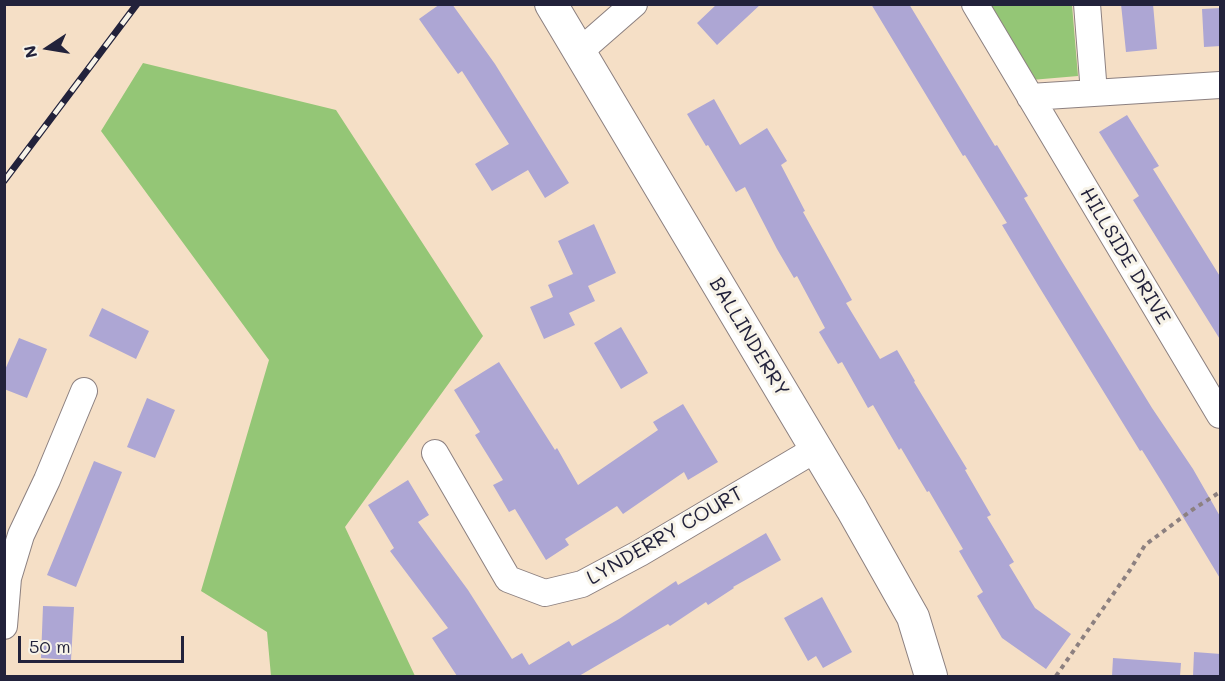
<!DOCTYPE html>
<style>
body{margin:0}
#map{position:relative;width:1225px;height:681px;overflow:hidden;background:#f5dfc6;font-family:Mali,sans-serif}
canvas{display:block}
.frame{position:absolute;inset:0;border:6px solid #22223b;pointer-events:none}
.north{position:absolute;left:18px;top:18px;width:60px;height:60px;-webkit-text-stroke:4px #f7f3e8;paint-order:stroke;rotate:258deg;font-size:16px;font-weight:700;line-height:24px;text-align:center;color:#22223b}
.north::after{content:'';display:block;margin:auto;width:21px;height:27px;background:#22223b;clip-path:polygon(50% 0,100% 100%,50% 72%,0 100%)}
.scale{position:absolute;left:18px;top:636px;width:166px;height:27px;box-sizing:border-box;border:3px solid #22223b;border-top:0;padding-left:8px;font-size:18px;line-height:21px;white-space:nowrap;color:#22223b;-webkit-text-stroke:4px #f7f3e8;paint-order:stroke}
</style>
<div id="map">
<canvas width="1225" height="681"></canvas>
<div class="frame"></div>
<div class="north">N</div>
<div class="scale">50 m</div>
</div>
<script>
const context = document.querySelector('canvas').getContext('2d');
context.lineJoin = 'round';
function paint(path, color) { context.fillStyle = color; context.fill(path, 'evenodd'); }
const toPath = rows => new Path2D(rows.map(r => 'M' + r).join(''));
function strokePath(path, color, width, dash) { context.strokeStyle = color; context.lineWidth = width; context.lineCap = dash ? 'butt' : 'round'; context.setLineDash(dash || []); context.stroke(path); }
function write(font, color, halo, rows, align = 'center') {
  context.font = font + ' Mali,sans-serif'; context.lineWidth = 6; context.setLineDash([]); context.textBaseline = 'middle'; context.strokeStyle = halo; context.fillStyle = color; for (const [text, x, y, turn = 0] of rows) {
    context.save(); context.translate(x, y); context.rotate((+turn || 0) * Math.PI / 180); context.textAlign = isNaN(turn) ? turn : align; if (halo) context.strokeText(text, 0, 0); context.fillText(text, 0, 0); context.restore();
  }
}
const green = toPath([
 [989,5,1072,5,1078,76,1031,80],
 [143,63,336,110,483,336,345,527,415,676,271,676,267,632,201,591,269,360,101,131]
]);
const building = toPath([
 [440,4,452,4,495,64,569,183,545,198,528,170,492,191,475,164,509,144,462,71,458,74,419,19],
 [717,4,761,4,717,45,697,23],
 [871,4,909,4,995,146,997,145,1028,196,1024,198,1061,260,1152,408,1193,469,1221,518,1221,580,1165,487,1142,450,1140,451,1038,285,1002,225,1007,223,965,155,963,156],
 [1121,4,1153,4,1157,49,1126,52],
 [1221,8,1221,46,1204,47,1202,9],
 [714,99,740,145,767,128,787,161,781,165,805,211,803,212,852,300,846,303,880,359,897,350,915,381,914,382,967,469,965,470,991,515,987,517,1014,562,1009,565,1035,608,1071,634,1046,669,1002,638,977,596,983,592,959,551,963,549,929,491,927,492,901,448,899,450,873,405,868,408,842,362,838,364,819,332,825,328,797,276,794,278,777,249,745,187,736,192,708,145,706,146,687,114],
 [1127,115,1159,166,1153,169,1221,278,1221,341,1133,200,1139,196,1099,132],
 [594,224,616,273,588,286,595,301,569,313,575,325,544,339,530,307,553,297,548,285,573,274,558,241],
 [102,308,149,331,136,359,89,336],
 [621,327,648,373,621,389,594,343],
 [19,338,47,349,27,398,4,389,4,372],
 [499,362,555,450,557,448,578,485,658,430,653,422,683,404,718,462,688,480,684,472,623,514,617,506,565,539,569,545,546,560,515,509,509,512,493,485,503,480,475,435,480,432,454,390],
 [147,398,175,410,155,458,127,447],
 [94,461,122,472,76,587,47,575],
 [408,480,429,515,418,522,468,590,512,659,522,653,529,665,569,641,572,646,619,619,676,581,678,585,766,533,781,560,733,587,734,588,708,605,706,602,670,626,668,624,579,676,457,676,432,638,448,628,390,551,394,548,368,505],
 [822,597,852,652,823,668,816,656,808,661,784,618],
 [43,606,74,607,71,660,41,658],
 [1194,652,1221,654,1221,676,1193,676],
 [1113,658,1181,663,1180,676,1112,676]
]);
const path = toPath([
 [1056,676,1130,570,1145,545,1192,510,1220,492]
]);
const minor = toPath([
 [975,4,1220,415],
 [1087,4,1094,93],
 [579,52,634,4],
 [1030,97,1220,85],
 [435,453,508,579,545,593,582,584,640,553,816,449],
 [4,626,8,578,21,535,47,480,84,391]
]);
const tertiary = toPath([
 [551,4,852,509,913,617,931,676]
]);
const rail = toPath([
 [4,181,137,4]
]);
const streetNames = [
 ["HILLSIDE DRIVE",1125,256,59],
 ["BALLINDERRY",749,337,59],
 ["LYNDERRY COURT",665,536,-30]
];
paint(green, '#94c676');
paint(building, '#ada6d4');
strokePath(minor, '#8c8080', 28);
strokePath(tertiary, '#8c8080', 34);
strokePath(path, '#8c8080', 4, [4.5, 4.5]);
strokePath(minor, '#fff', 26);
strokePath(tertiary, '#fff', 32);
strokePath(rail, '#22223b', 7);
strokePath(rail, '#f7f3e8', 4.5, [14]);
write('20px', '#22223b', '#f7f3e8', streetNames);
</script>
